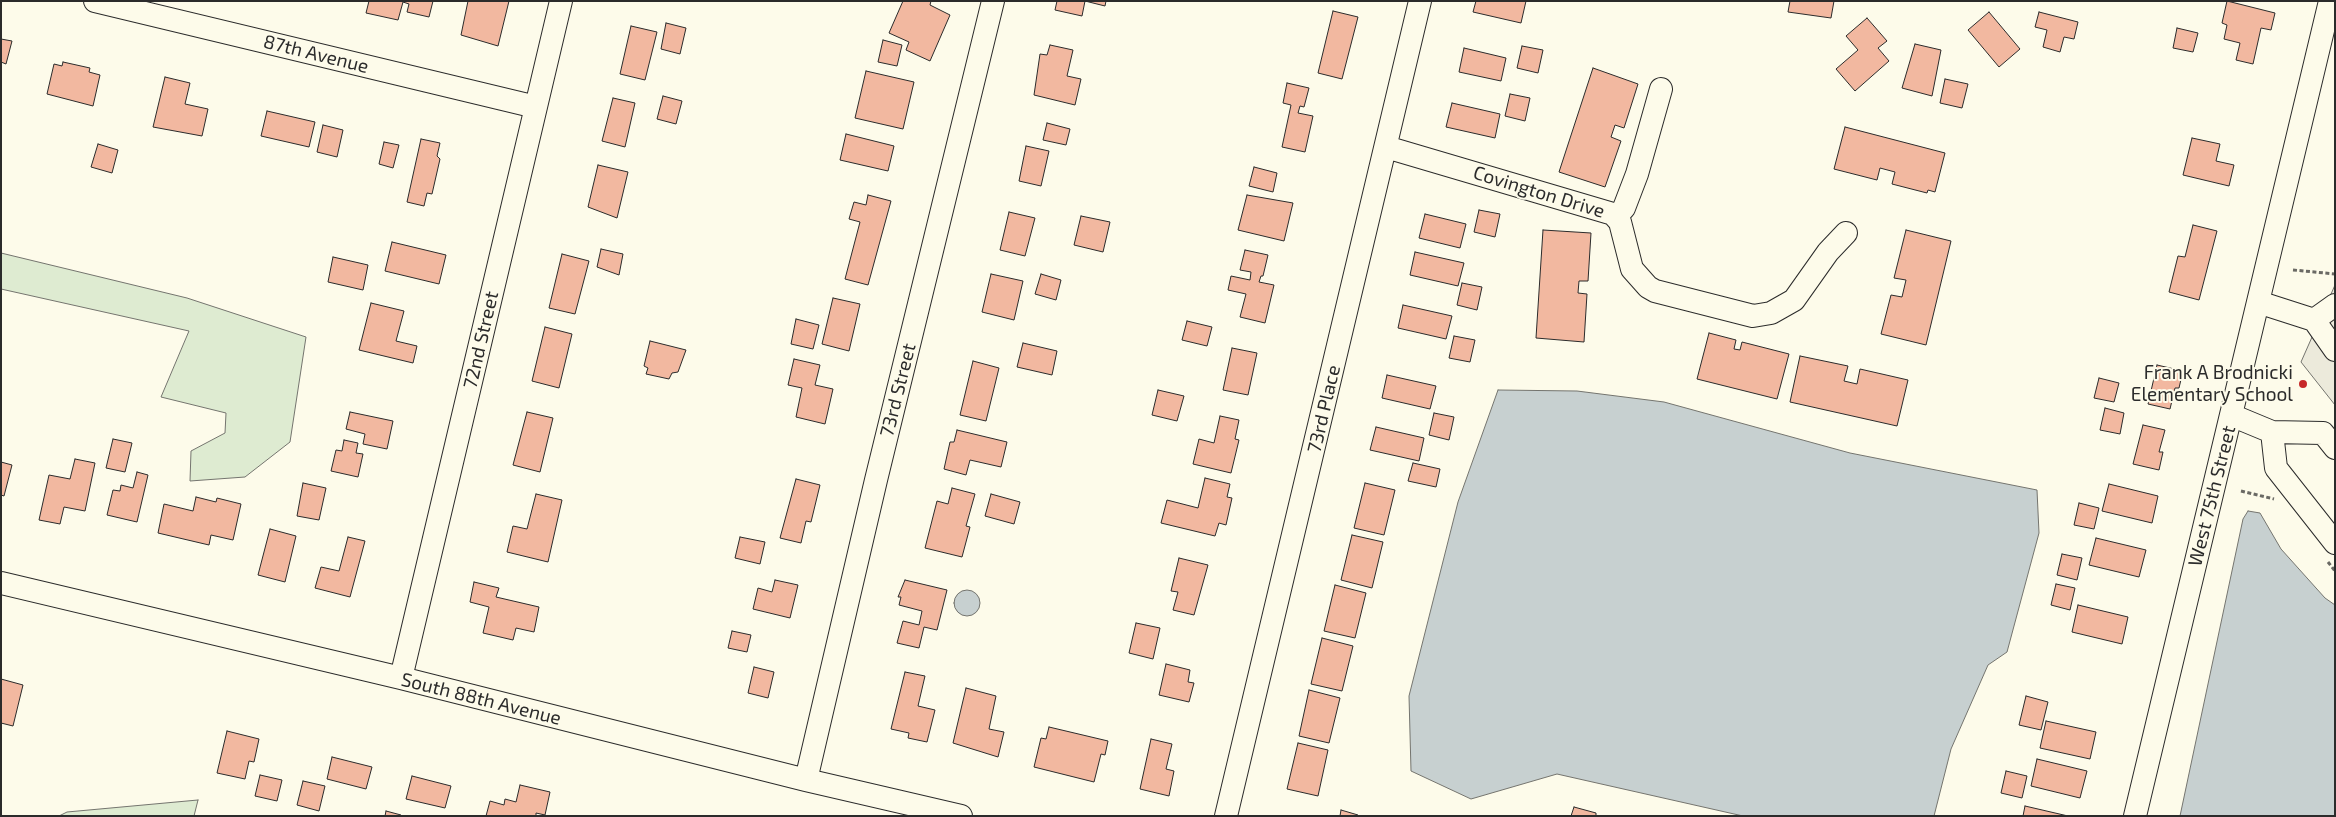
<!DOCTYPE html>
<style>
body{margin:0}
#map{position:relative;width:2336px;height:817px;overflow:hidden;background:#fdfbea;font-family:"Exo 2",sans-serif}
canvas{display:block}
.frame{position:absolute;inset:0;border:2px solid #2b2b2b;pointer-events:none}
</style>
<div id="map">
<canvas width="2336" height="817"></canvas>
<div class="frame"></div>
</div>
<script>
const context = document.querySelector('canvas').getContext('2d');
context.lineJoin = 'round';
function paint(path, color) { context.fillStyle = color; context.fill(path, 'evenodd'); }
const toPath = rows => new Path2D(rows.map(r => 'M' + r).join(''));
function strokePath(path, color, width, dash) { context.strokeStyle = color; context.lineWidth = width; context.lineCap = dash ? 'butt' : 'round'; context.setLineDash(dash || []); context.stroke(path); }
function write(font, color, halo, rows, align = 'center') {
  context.font = font + ' "Exo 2",sans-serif'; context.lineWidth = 4; context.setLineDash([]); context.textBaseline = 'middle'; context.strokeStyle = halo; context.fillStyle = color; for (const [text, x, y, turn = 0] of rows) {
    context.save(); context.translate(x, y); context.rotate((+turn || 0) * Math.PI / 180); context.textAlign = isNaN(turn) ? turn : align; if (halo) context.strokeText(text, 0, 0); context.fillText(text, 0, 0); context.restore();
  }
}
const green = toPath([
 [1,253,187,298,306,337,290,442,245,477,190,481,191,451,225,433,226,413,161,397,189,331,1,289,1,253],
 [198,800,194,816,59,816,67,812,198,800]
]);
const parking = toPath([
 [2335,285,2335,405,2301,362,2335,285]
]);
const water = toPath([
 [1498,390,1577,391,1664,402,1850,453,2037,490,2039,533,2007,652,1988,665,1951,749,1934,816,1743,816,1557,774,1471,799,1411,771,1409,696,1458,502,1498,390],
 [2248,511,2260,513,2281,549,2325,598,2335,605,2335,816,2180,816,2243,519,2248,511],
 '954 603a13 13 0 1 1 26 0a13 13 0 1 1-26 0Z'
]);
const building = toPath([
 [369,1,433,1,429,17,407,12,409,4,403,2,398,20,366,13,369,1],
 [468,1,509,1,498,46,461,35,468,1],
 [903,1,931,1,930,5,950,15,930,61,906,50,909,42,889,33,903,1],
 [1057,1,1106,1,1105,6,1085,1,1082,16,1055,10,1057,1],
 [1476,1,1526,1,1521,23,1473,12,1476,1],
 [1790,1,1834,1,1831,18,1788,12,1790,1],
 [2227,1,2275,13,2271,30,2261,28,2253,64,2236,60,2240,43,2224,39,2227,25,2222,23,2227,1],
 [1333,11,1358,17,1342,79,1318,73,1333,11],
 [1989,12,2020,49,1999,67,1968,30,1989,12],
 [2039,12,2078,22,2074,39,2064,37,2060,52,2043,47,2047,30,2035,27,2039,12],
 [1867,18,1887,41,1878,48,1889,61,1855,91,1836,69,1858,50,1846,36,1867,18],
 [666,23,686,28,680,54,661,49,666,23],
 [631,26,657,32,645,80,620,74,631,26],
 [2177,28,2198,33,2193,52,2173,48,2177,28],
 [1,39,12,41,6,64,1,62,1,39],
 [883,40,902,45,897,66,878,62,883,40],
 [1915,44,1941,50,1932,96,1902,88,1915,44],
 [1050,45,1073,50,1067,76,1081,79,1075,105,1034,95,1040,54,1047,55,1050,45],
 [1522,46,1543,50,1538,73,1517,68,1522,46],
 [1464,48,1506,58,1501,81,1459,72,1464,48],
 [63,62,90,68,89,72,100,75,93,106,47,94,54,64,62,66,63,62],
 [1593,68,1638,84,1624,128,1615,125,1611,137,1621,141,1605,187,1559,172,1593,68],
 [866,71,914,82,903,129,855,118,866,71],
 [165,77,190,83,185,104,208,109,202,136,153,127,165,77],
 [1945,79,1968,84,1962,108,1940,103,1945,79],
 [1287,83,1309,88,1304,107,1300,106,1298,113,1313,116,1305,152,1282,147,1291,105,1283,103,1287,83],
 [1510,94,1530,98,1525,121,1505,116,1510,94],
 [663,96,682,101,676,124,657,119,663,96],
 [613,98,635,103,625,147,602,141,613,98],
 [1452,103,1500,114,1495,138,1446,127,1452,103],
 [267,111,315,122,309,147,261,136,267,111],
 [1047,123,1070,129,1066,145,1043,140,1047,123],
 [323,125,343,130,337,157,317,152,323,125],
 [1845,127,1945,153,1935,192,1928,190,1927,193,1892,184,1895,172,1880,168,1877,180,1834,169,1845,127],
 [846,134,894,146,888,171,840,160,846,134],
 [2192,138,2220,144,2216,161,2234,165,2229,186,2183,175,2192,138],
 [421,139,440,143,437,156,440,159,432,194,427,193,424,206,407,202,421,139],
 [384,142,399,145,393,168,379,164,384,142],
 [98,144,118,150,112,173,91,167,98,144],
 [1026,146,1049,151,1041,186,1019,181,1026,146],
 [598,165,628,172,617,218,588,207,598,165],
 [1254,167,1277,173,1273,192,1249,186,1254,167],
 [868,195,891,201,868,285,845,279,860,222,849,219,854,202,866,205,868,195],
 [1247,195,1293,203,1284,241,1238,230,1247,195],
 [1479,210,1500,214,1495,237,1474,232,1479,210],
 [1009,212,1035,218,1025,256,1000,250,1009,212],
 [1425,214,1466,224,1460,248,1419,238,1425,214],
 [1081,216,1110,222,1103,252,1074,245,1081,216],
 [2193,225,2217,231,2199,300,2169,292,2178,256,2185,257,2193,225],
 [1543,230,1591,233,1588,281,1579,281,1578,293,1587,294,1584,342,1536,338,1543,230],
 [1906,230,1951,241,1926,345,1881,334,1891,295,1902,297,1906,280,1894,278,1906,230],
 [392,242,446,255,439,284,385,271,392,242],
 [601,249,623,254,619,275,597,267,601,249],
 [1245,250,1268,255,1263,276,1261,276,1259,282,1274,285,1265,323,1240,317,1246,294,1228,290,1231,276,1250,280,1251,272,1240,270,1245,250],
 [1415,252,1464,263,1458,286,1410,275,1415,252],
 [562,254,589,261,575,314,549,308,562,254],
 [333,257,368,265,363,290,328,282,333,257],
 [991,274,1023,281,1014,320,982,312,991,274],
 [1041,274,1061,280,1056,300,1035,294,1041,274],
 [1462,283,1482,287,1477,310,1457,305,1462,283],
 [833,298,860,304,849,351,822,344,833,298],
 [371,303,404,311,396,341,417,346,413,363,359,350,371,303],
 [1403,305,1452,316,1446,339,1398,328,1403,305],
 [796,319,819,325,813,349,791,344,796,319],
 [1187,321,1212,327,1207,346,1182,340,1187,321],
 [545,327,572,334,559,388,532,381,545,327],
 [1709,333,1736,340,1734,349,1740,350,1742,342,1789,354,1777,399,1697,379,1709,333],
 [1454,336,1475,340,1470,362,1449,358,1454,336],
 [650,341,686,350,678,372,672,373,669,379,646,374,648,368,644,366,650,341],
 [1023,343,1057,351,1052,375,1017,367,1023,343],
 [1232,348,1257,353,1248,395,1223,390,1232,348],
 [1800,356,1848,366,1844,381,1857,384,1860,369,1908,380,1897,426,1790,402,1800,356],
 [794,359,820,365,815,385,833,389,825,424,796,417,802,388,788,385,794,359],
 [973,361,999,368,986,421,960,415,973,361],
 [2157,365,2183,371,2179,388,2175,388,2170,409,2148,404,2157,365],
 [1387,375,1436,386,1430,409,1382,398,1387,375],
 [2099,378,2119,383,2114,402,2094,398,2099,378],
 [1158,390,1184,396,1177,421,1152,415,1158,390],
 [2105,408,2124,413,2120,434,2100,430,2105,408],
 [350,412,393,421,387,449,363,444,365,434,346,429,350,412],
 [527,412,553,418,540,472,513,465,527,412],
 [1434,413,1454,417,1449,440,1429,435,1434,413],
 [1220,416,1239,420,1235,439,1239,440,1231,473,1193,464,1199,439,1214,443,1220,416],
 [2143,425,2165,430,2159,452,2163,452,2159,470,2133,464,2143,425],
 [1376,427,1424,438,1419,461,1370,450,1376,427],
 [957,430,1007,442,1001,467,970,460,966,475,944,469,950,442,954,442,957,430],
 [113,439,132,443,125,472,106,468,113,439],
 [344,440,358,443,356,453,363,454,358,477,331,471,336,450,342,451,344,440],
 [75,459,95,463,85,511,64,507,60,524,39,520,49,475,70,479,75,459],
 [1,462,12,465,4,496,1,495,1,462],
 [1413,463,1440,469,1436,487,1408,481,1413,463],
 [137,472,148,475,137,522,107,515,113,490,120,491,121,485,133,488,137,472],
 [1205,478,1230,484,1227,497,1232,498,1226,525,1219,523,1215,536,1161,523,1167,500,1198,508,1205,478],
 [796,479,820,485,811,522,806,521,801,543,780,538,796,479],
 [303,483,326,488,319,520,297,516,303,483],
 [1365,483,1395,490,1384,535,1354,528,1365,483],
 [2109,484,2158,496,2152,523,2102,511,2109,484],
 [952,488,975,494,966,526,970,527,962,557,925,548,937,501,948,504,952,488],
 [536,494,562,500,548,562,507,552,513,526,527,529,536,494],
 [991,494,1020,502,1014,524,985,516,991,494],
 [196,497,216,502,217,498,241,504,233,540,211,535,209,545,158,533,164,504,193,511,196,497],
 [2079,503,2099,508,2094,529,2074,525,2079,503],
 [270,529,296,536,285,582,258,575,270,529],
 [1352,535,1383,542,1372,588,1341,580,1352,535],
 [348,537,365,541,350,597,315,588,321,567,339,571,348,537],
 [740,537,765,542,760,564,735,558,740,537],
 [2096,538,2146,550,2139,577,2089,565,2096,538],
 [2062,554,2082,558,2077,580,2057,575,2062,554],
 [1179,558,1208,565,1194,615,1173,610,1178,592,1171,591,1179,558],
 [775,580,798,585,790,618,753,609,758,588,772,592,775,580],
 [905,580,947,590,937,630,924,627,919,648,897,643,903,621,919,625,922,611,899,605,901,597,898,597,905,580],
 [474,582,499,588,496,597,539,607,534,632,516,628,513,640,483,633,489,607,470,602,474,582],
 [2056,584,2075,588,2070,610,2051,605,2056,584],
 [1335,585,1366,593,1355,638,1324,631,1335,585],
 [2078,605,2128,617,2122,644,2072,632,2078,605],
 [1136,623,1160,628,1153,659,1129,653,1136,623],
 [732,631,751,635,747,652,728,648,732,631],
 [1322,638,1353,646,1342,691,1311,684,1322,638],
 [1166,664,1190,670,1188,682,1194,683,1189,702,1159,695,1166,664],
 [754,667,774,672,768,698,748,693,754,667],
 [905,672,925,676,918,706,935,710,927,742,908,738,909,733,891,729,905,672],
 [1,679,23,685,13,726,1,723,1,679],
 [966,688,996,696,989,729,1004,732,998,757,953,743,966,688],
 [1309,690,1340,698,1329,743,1299,736,1309,690],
 [2026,696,2048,702,2041,730,2019,725,2026,696],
 [2046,721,2096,732,2090,759,2040,748,2046,721],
 [1049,727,1108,741,1105,755,1101,754,1094,782,1034,767,1041,738,1046,739,1049,727],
 [227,731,259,739,254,762,249,761,245,779,217,773,227,731],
 [1151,739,1172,744,1166,769,1174,771,1169,796,1140,789,1151,739],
 [1298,743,1328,750,1318,796,1287,789,1298,743],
 [332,757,372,767,366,789,327,779,332,757],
 [2037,759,2087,771,2080,798,2031,786,2037,759],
 [2006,771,2027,776,2022,798,2001,793,2006,771],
 [260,775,282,780,277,801,255,796,260,775],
 [412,776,451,786,445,808,406,799,412,776],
 [303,781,325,786,319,811,297,805,303,781],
 [520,785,550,792,545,815,536,813,536,816,486,816,490,801,504,805,505,799,516,802,520,785],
 [2025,806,2068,816,2023,816,2025,806],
 [1574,807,1596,813,1596,816,1571,816,1574,807],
 [1341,810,1358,815,1358,816,1340,816,1341,810],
 [386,811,401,815,401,816,385,816,386,811]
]);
const path = toPath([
 [2293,270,2335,274],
 [2241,491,2274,499],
 [2328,562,2335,571]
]);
const minor = toPath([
 [95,1,536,107],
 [1386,147,1613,214,1620,222,1632,269,1648,287,1655,291,1753,316,1771,313,1794,300,1828,252,1846,233],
 [1616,217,1624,208,1637,174,1661,89],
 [2258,302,2314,320,2335,350],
 [2314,320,2335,305],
 [2231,415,2272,432,2323,433,2335,448],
 [2272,432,2276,468,2335,543],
 [1,583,401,678,806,780,961,816],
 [401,678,561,1],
 [806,780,876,480,993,1],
 [1226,816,1420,1],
 [2135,816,2330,1]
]);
const markers = [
 [2303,384,5,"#c62828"]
];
const streetNames = [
 ["87th Avenue",316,54,14],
 ["Covington Drive",1539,192,17],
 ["72nd Street",481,340,-77],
 ["73rd Street",898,390,-76],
 ["73rd Place",1324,409,-77],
 ["West 75th Street",2212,496,-76],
 ["South 88th Avenue",481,699,14]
];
const poiNames = [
 ["Frank A Brodnicki",2293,373],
 ["Elementary School",2293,395]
];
paint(green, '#deebd1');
strokePath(green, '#74746e', 1);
paint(parking, '#eceadb');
strokePath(parking, '#74746e', 1);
paint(water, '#c7d0d0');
strokePath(water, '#74746e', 1);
paint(building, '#f2b8a0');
strokePath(building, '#2b2b2b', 1);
strokePath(minor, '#2b2b2b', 24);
strokePath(path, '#6a6964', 3, [4, 2.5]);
strokePath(minor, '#fdfbea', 22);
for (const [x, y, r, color] of markers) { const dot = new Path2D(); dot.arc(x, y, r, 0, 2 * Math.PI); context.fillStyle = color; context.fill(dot); strokePath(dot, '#fdfbea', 2); }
write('19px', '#2b2b2b', '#fdfbea', streetNames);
write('19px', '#2b2b2b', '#fdfbea', poiNames, 'right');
</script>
